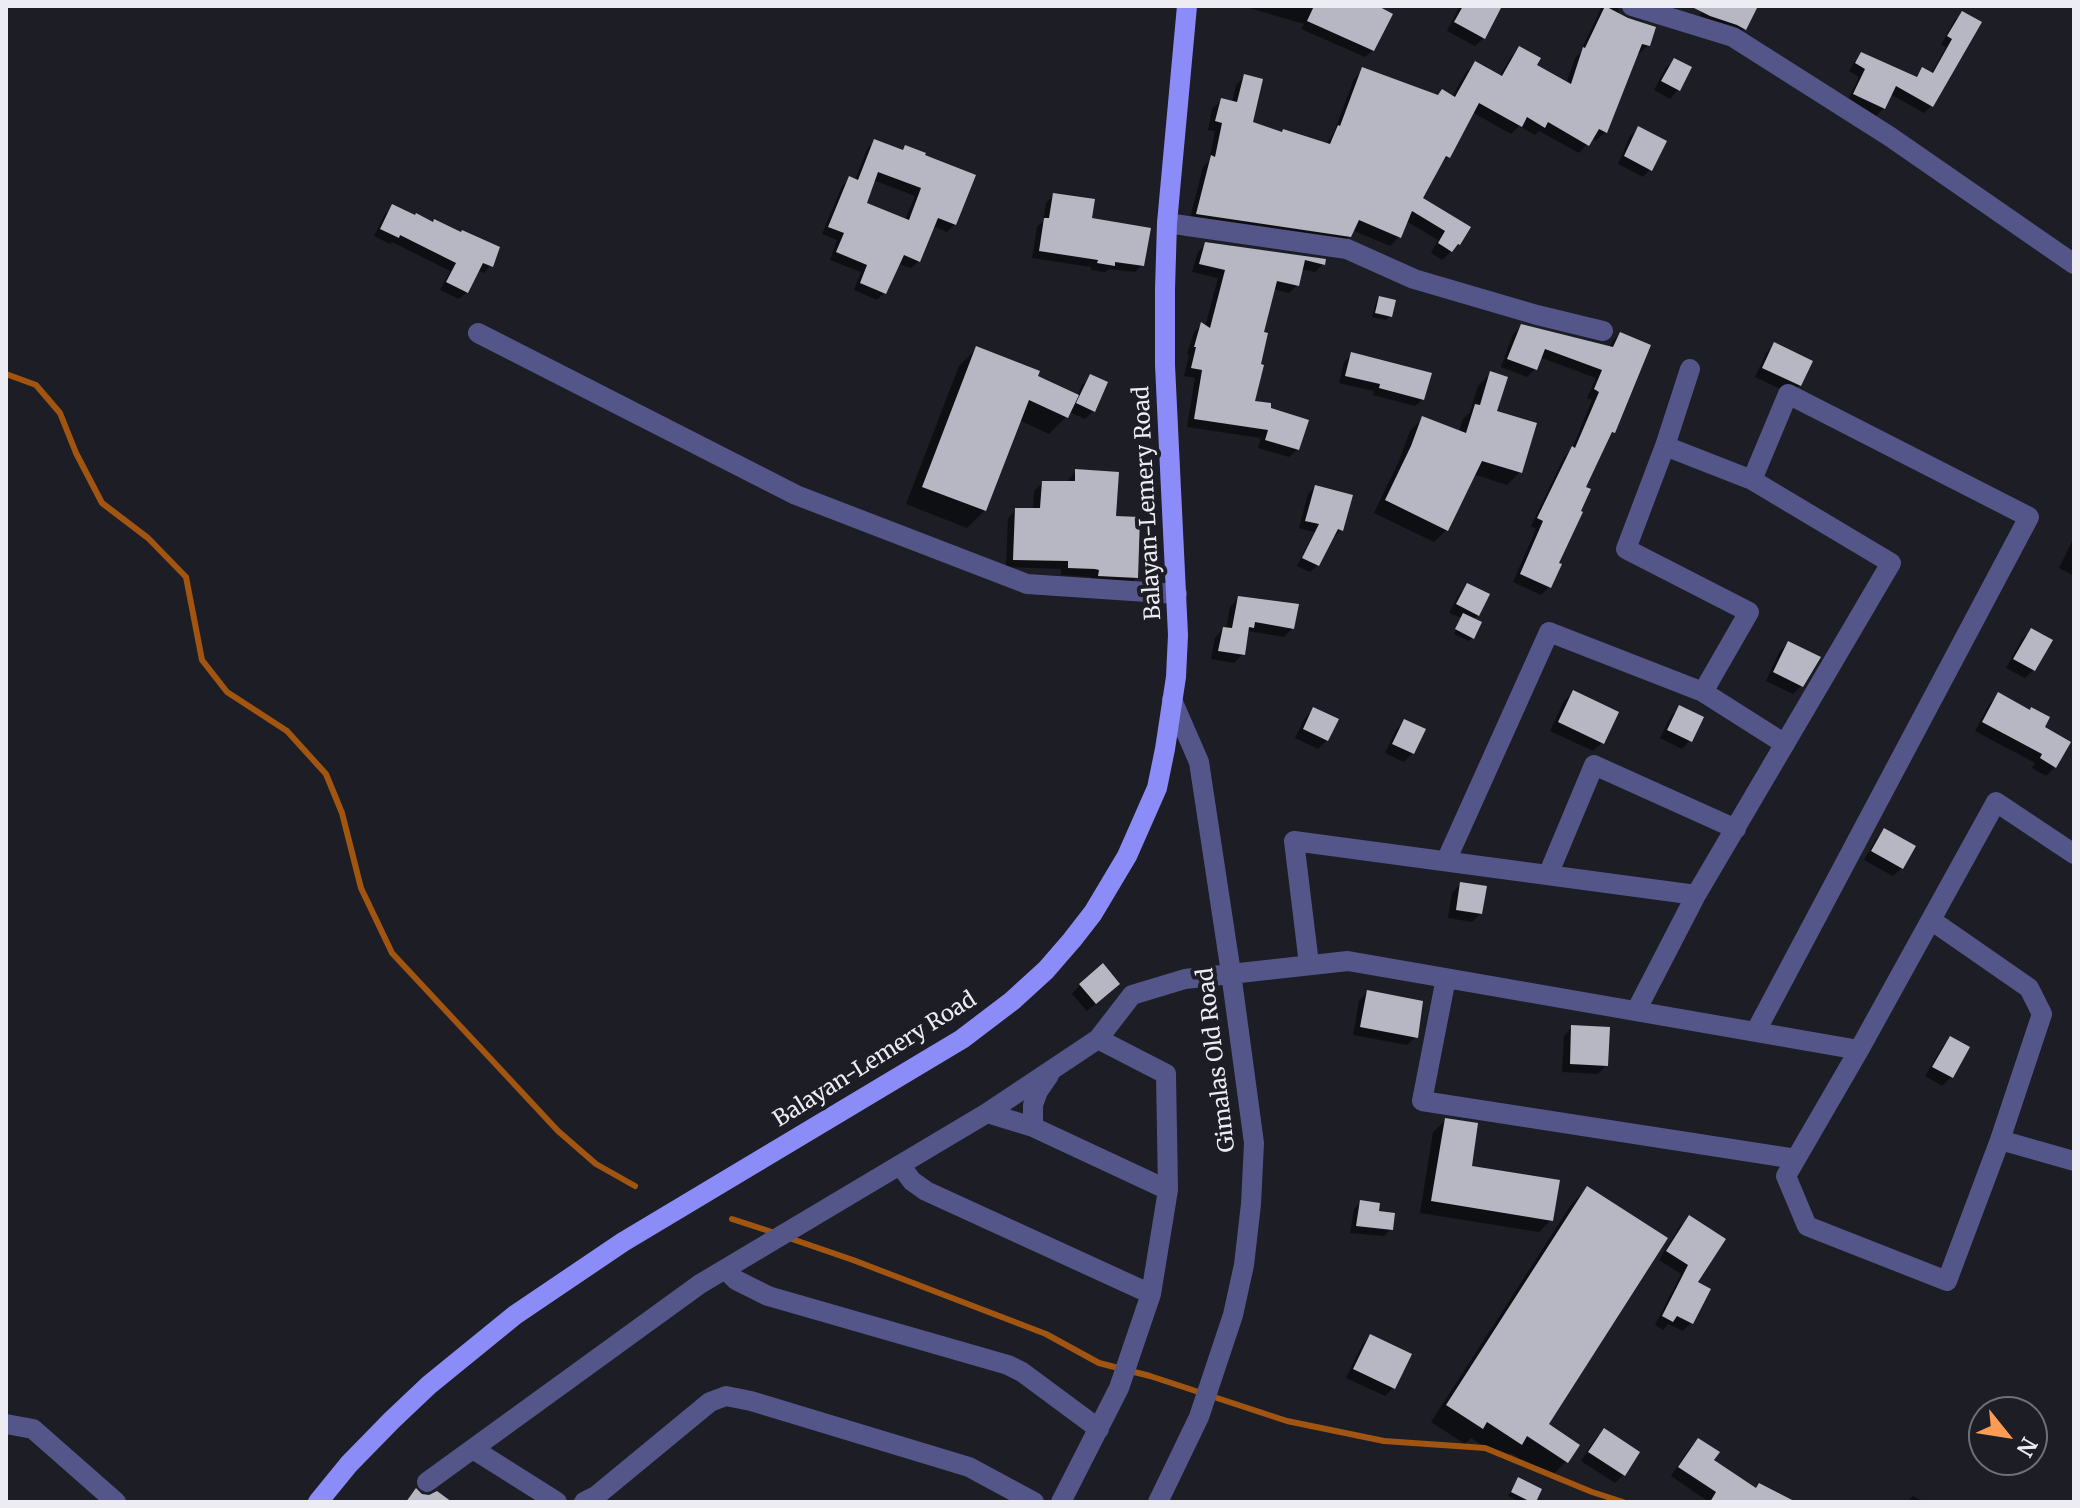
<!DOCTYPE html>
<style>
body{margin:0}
#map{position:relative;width:2080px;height:1508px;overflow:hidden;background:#1c1d25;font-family:Merriweather,serif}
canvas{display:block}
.frame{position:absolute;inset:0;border:8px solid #ececf2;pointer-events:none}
.north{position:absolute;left:1968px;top:1396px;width:80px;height:80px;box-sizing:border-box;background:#1c1d25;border:2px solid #6f7077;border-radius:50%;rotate:120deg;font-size:22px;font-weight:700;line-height:32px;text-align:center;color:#ececf2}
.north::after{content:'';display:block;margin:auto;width:28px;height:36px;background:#fd9d55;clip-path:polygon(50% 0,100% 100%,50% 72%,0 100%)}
</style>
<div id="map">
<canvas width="2080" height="1508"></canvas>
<div class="frame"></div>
<div class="north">N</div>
</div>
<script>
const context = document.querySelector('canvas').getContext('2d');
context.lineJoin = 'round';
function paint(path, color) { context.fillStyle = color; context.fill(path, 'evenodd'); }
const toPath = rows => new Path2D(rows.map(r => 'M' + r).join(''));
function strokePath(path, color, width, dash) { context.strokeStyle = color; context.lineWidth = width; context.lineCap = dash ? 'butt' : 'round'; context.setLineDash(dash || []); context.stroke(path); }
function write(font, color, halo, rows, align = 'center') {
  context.font = font + ' Merriweather,serif'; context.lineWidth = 8; context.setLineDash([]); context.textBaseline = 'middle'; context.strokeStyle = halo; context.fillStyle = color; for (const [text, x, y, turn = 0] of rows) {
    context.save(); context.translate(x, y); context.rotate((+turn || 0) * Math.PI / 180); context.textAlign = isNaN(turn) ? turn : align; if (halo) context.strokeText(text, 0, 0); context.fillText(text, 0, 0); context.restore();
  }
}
const shadow = toPath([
 [1242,6,1373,6,1373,50,1365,57,1301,29,1304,24],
 [1460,6,1499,6,1484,38,1475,46,1447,31],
 [1602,6,1617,6,1620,16,1648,45,1639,54,1636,53,1605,132,1596,141,1592,138,1579,153,1539,131,1535,135,1519,126,1511,134,1472,112,1448,157,1440,165,1420,199,1459,244,1442,260,1431,253,1438,240,1406,221,1399,237,1390,246,1352,230,1350,236,1341,245,1189,222,1203,167,1209,161,1215,131,1208,130,1212,109,1221,101,1232,103,1236,85,1245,76,1250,123,1326,145,1334,132,1354,79,1363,70,1436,97,1452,97,1466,72,1475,64,1499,77,1511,57,1519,48,1534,65,1566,84,1575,58,1580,53],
 [1705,6,1756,6,1744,29,1735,37,1696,22],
 [1962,14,1932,105,1924,113,1890,94,1884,108,1876,116,1847,102,1859,77,1849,71,1854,62,1862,54,1914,78,1923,70,1931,74,1946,47,1941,45,1954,21],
 [1674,60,1678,90,1670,99,1654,90,1665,69],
 [1638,128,1650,169,1643,177,1618,164,1630,136],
 [875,141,901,151,906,147,955,224,947,232,933,226,919,261,911,268,899,264,885,292,877,300,854,290,861,272,830,260,837,240,822,234,842,186,850,179,855,181,867,149],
 [873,180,915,196,905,220,865,204],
 [1054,195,1090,220,1142,265,1135,272,1109,269,1105,272,1091,270,1091,267,1032,258,1037,227,1043,221,1046,203],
 [393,207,491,265,484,273,477,270,467,292,459,299,440,290,450,271,392,242,390,244,374,236,385,214],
 [1206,244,1324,261,1323,264,1315,272,1301,269,1297,285,1289,293,1273,289,1262,333,1253,402,1269,409,1298,449,1289,457,1258,448,1261,438,1187,427,1195,378,1184,376,1189,355,1187,354,1194,332,1201,325,1205,327,1218,278,1192,272,1198,252],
 [1379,298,1390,316,1386,320,1372,317,1376,302],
 [1522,326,1609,349,1612,342,1620,334,1613,432,1606,439,1583,488,1557,564,1559,565,1549,587,1541,595,1513,582,1536,529,1531,526,1564,457,1572,449,1592,400,1587,398,1596,378,1539,357,1535,369,1527,377,1501,367,1513,334],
 [1774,345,1800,385,1791,394,1755,377,1766,353],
 [976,349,1077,396,1082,385,1091,376,1093,411,1085,419,1069,412,1066,417,1049,434,1019,420,985,510,967,528,906,504,959,366],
 [1352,354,1423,399,1415,406,1373,395,1374,391,1339,383,1344,362],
 [1491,373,1495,412,1535,425,1520,472,1507,485,1473,474,1446,530,1434,542,1374,513,1399,461,1410,431,1423,418,1459,432,1463,419,1470,412,1478,386],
 [1076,471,1114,518,1136,578,1128,586,1091,583,1091,577,1061,575,1061,569,1006,567,1008,518,1016,510,1033,510,1034,491,1042,483,1068,483,1068,480],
 [1315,487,1341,530,1334,537,1318,565,1310,572,1297,566,1314,532,1299,528,1308,494],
 [2074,537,2074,576,2059,568],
 [1468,585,1478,615,1473,620,1472,638,1469,641,1454,634,1462,618,1449,613,1459,594],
 [1239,598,1293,628,1284,637,1248,631,1243,654,1234,663,1211,659,1215,638,1223,629,1226,629,1230,607],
 [2031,630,2033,670,2025,678,2006,668,2022,639],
 [1788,643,1802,685,1793,694,1766,681,1779,652],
 [1573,692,1602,743,1593,751,1550,731,1564,701],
 [1999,695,2042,728,2055,767,2046,776,2032,768,2035,763,1975,731,1990,703],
 [1679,707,1690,740,1682,749,1660,738,1671,716],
 [1313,709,1327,740,1318,749,1295,738,1305,718],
 [1404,721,1412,753,1404,762,1385,753,1396,730],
 [1884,830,1902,868,1893,876,1864,860,1876,839],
 [1460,884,1481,913,1472,922,1448,918,1452,893],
 [1080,985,1109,992,1087,1011,1072,994],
 [1367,992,1416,1037,1407,1045,1353,1035,1359,1001],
 [1572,1027,1606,1065,1598,1074,1562,1072,1564,1036],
 [1950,1038,1968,1048,1951,1077,1942,1086,1925,1076,1942,1047],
 [1446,1120,1469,1167,1551,1220,1539,1232,1420,1213,1433,1132],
 [1587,1188,1546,1425,1566,1461,1550,1478,1511,1453,1504,1460,1471,1438,1465,1444,1431,1422,1571,1205],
 [1361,1202,1377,1212,1391,1229,1384,1236,1350,1233,1354,1209],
 [1689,1218,1695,1283,1691,1323,1683,1331,1668,1324,1663,1330,1655,1325,1681,1274,1659,1260,1680,1226],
 [1370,1336,1393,1388,1385,1396,1346,1378,1362,1345],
 [1604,1431,1624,1474,1615,1483,1581,1461,1595,1439],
 [1698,1440,1711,1461,1772,1502,1709,1502,1671,1476,1689,1449],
 [1518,1480,1533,1502,1521,1502,1508,1496],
 [1913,1496,1925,1502,1907,1502]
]);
const stream = toPath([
 [6,374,36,385,60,413,76,453,102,503,148,538,186,577,202,660,227,692,287,731,326,774,342,813,361,888,392,953,558,1131,596,1164,635,1186],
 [732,1219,775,1233],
 [789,1238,853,1260,1046,1334,1099,1363,1150,1376,1287,1421,1384,1441,1485,1448,1592,1492,1623,1502]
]);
const building = toPath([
 [1314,6,1378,6,1393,14,1374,51,1307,21],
 [1463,6,1502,6,1485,39,1454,22],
 [1605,6,1628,18,1656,27,1650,46,1642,44,1607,133,1599,129,1589,146,1548,122,1545,128,1527,117,1522,127,1479,103,1450,158,1446,156,1423,198,1471,227,1460,245,1458,244,1452,252,1438,243,1445,231,1412,211,1401,238,1359,220,1351,237,1196,214,1211,155,1215,157,1222,123,1215,121,1221,98,1237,102,1244,74,1263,79,1253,122,1282,132,1283,129,1330,144,1338,125,1340,126,1362,67,1438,95,1442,89,1455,97,1475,61,1502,76,1519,46,1541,58,1537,65,1571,84,1583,47,1585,48],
 [1690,6,1758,6,1746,30,1737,25,1710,16],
 [1962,11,1982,22,1933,107,1896,86,1885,109,1853,94,1865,69,1855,63,1861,52,1917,77,1922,67,1933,73,1952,39,1947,36],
 [1674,58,1692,67,1680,91,1661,81],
 [1638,126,1667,141,1652,171,1624,156],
 [874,139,903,150,905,145,926,153,925,155,976,175,956,225,938,218,920,262,904,255,886,294,860,283,867,265,836,252,844,233,828,227,849,176,858,180],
 [878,172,921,188,909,220,867,203],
 [1053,193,1095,199,1092,218,1151,228,1144,266,1115,262,1115,266,1097,263,1098,260,1039,251,1044,218,1049,218],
 [392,204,415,215,416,213,433,222,434,219,461,232,462,230,500,247,493,267,483,263,468,293,446,282,456,263,400,235,399,238,380,229],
 [1205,242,1326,259,1325,265,1305,260,1299,286,1277,281,1264,332,1268,333,1261,364,1264,365,1255,401,1271,403,1271,408,1309,420,1299,450,1265,440,1268,430,1194,419,1202,370,1191,368,1196,347,1194,347,1201,322,1210,328,1225,270,1199,264],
 [1379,296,1396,300,1392,317,1375,313],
 [1521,324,1613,347,1620,332,1651,345,1615,433,1612,432,1586,487,1591,489,1581,511,1583,512,1559,563,1562,564,1551,588,1520,574,1543,521,1537,518,1572,446,1575,448,1599,392,1594,389,1602,370,1545,349,1537,370,1507,359],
 [1774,342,1813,361,1801,386,1762,368],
 [976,346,1040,371,1038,376,1079,395,1068,418,1029,400,986,511,922,487],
 [1351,352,1432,373,1424,400,1379,388,1380,384,1345,376],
 [1490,371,1508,377,1497,411,1537,423,1522,473,1482,461,1448,531,1385,500,1411,446,1422,416,1466,433,1475,404,1480,405],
 [1090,374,1108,382,1095,412,1076,403],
 [1075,469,1119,472,1116,516,1140,517,1138,578,1098,576,1099,570,1095,569,1068,568,1068,561,1013,560,1015,508,1040,508,1042,481,1075,481],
 [1315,485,1353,495,1343,531,1338,529,1319,566,1302,558,1319,524,1305,521],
 [1467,583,1490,594,1479,616,1456,604],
 [1238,596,1299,604,1294,629,1255,622,1254,628,1249,627,1245,655,1218,651,1223,627,1232,628],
 [1463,613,1482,622,1474,639,1455,629],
 [2031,628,2053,640,2035,671,2013,659],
 [1788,641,1821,657,1803,687,1773,672],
 [1573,690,1619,712,1604,744,1558,722],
 [1998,692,2030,710,2031,707,2050,717,2045,727,2071,742,2056,768,2040,758,2042,754,1982,722],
 [1679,705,1704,717,1692,742,1667,730],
 [1313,707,1339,719,1328,741,1303,729],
 [1404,719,1426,729,1414,754,1392,744],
 [1884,828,1916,846,1903,869,1871,851],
 [1460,882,1487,886,1482,914,1456,910],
 [1103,963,1120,984,1096,1004,1079,984],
 [1367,990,1423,1001,1418,1038,1360,1027],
 [1571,1025,1610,1027,1608,1066,1570,1064],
 [1950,1036,1970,1047,1953,1078,1932,1067],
 [1445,1118,1478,1123,1472,1166,1560,1180,1553,1221,1431,1201],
 [1587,1186,1668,1238,1549,1424,1580,1445,1568,1463,1527,1436,1522,1445,1487,1422,1483,1429,1446,1405],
 [1360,1200,1380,1203,1379,1211,1395,1213,1393,1230,1356,1226],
 [1689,1215,1726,1239,1698,1282,1711,1289,1693,1324,1677,1316,1673,1322,1662,1316,1688,1265,1666,1251],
 [1370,1334,1412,1354,1395,1389,1353,1369],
 [1604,1428,1640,1452,1625,1476,1588,1452],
 [1698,1438,1720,1452,1714,1460,1756,1488,1759,1483,1796,1502,1710,1502,1716,1492,1678,1467],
 [1518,1477,1542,1489,1536,1502,1531,1502,1511,1492],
 [416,1488,422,1494,429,1495,437,1491,452,1502,406,1502]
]);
const minor = toPath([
 [1632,6,1733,37,1889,136,2074,264],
 [1167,223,1347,249,1414,279,1537,315,1603,331],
 [478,333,796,495,1027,584,1177,594],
 [1690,369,1665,446,1626,549,1749,612,1703,692],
 [1752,480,1788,394,2029,517,1756,1031],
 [2074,854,1996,802,1859,1050,1786,1176,1807,1226,1947,1281,2000,1140,2074,1161],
 [1446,861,1549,632,1703,692,1785,744],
 [1548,875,1594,765,1736,829],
 [1931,920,2029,988,2042,1014,2000,1140],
 [1309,964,1294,841,1696,895],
 [1446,978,1422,1101,1796,1159],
 [1636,1011,1696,895,1891,563,1752,480,1665,446],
 [987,1113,1033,1127,1168,1190],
 [1033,1127,1033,1105,1038,1091,1049,1075],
 [900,1165,912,1181,926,1191,1151,1294],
 [725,1269,736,1280,768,1296,1008,1365,1022,1372,1099,1429],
 [6,1424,33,1429,116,1502],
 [473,1449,557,1502],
 [427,1482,700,1284,987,1113,1098,1039,1132,995,1185,979,1348,961,1859,1050],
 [584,1502,596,1496,710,1402,726,1396,751,1401,969,1467,1034,1502],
 [1061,1502,1119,1388,1151,1294,1168,1190,1166,1074,1098,1039],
 [1158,1502,1199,1417,1233,1315,1244,1265,1251,1204,1254,1143,1231,973,1199,762,1172,700]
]);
const major = toPath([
 [318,1502,349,1464,392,1420,429,1385,515,1315,623,1242,962,1039,1012,1001,1046,970,1072,940,1093,913,1127,856,1157,788,1165,749,1176,677,1178,635,1165,365,1165,289,1167,223,1187,6]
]);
const streetNames = [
 ["Balayan-Lemery Road",1148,503,-93],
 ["Balayan-Lemery Road",875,1060,-32],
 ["Gimalas Old Road",1217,1060,-97]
];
paint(shadow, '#0007');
strokePath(stream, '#a15510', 6);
paint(building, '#b6b7c2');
strokePath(minor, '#54568a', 20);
strokePath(major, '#8b8cf8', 20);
write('22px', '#ececf2', '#1c1d25', streetNames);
</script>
